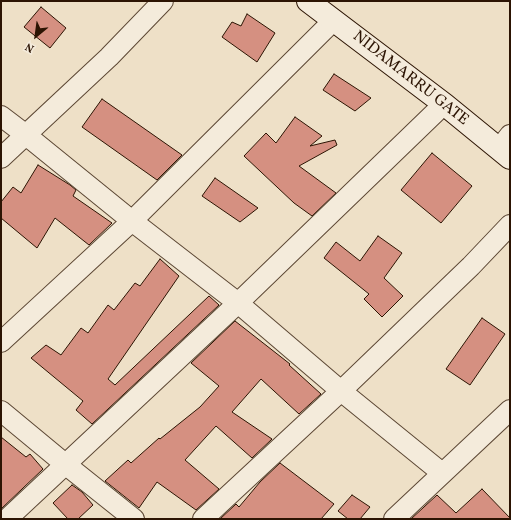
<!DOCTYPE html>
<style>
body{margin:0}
#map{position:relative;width:511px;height:520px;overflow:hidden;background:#eee0c7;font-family:Vollkorn,serif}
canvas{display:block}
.frame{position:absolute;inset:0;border:2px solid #2c1403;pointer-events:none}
.north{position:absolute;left:16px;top:16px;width:40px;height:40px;-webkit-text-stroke:3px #f4ebdb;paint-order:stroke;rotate:209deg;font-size:11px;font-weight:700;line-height:16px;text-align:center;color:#2c1403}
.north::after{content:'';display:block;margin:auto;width:14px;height:18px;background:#2c1403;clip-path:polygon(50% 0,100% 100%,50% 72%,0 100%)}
</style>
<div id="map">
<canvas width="511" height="520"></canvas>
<div class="frame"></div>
<div class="north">N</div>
</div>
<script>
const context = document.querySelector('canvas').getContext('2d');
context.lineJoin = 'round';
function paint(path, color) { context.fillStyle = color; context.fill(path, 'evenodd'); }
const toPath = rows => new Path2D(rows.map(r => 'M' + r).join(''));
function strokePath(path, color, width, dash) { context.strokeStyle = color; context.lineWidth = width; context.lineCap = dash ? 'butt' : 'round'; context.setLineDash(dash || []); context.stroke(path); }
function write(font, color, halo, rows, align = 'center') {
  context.font = font + ' Vollkorn,serif'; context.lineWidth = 3; context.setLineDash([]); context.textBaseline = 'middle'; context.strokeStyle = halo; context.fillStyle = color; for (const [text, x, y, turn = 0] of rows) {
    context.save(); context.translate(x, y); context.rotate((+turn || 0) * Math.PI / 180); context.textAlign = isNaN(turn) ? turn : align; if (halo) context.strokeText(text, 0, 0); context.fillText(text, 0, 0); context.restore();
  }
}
const building = toPath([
 [41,7,66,28,50,48,24,27,41,7],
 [247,14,275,33,257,62,222,37,232,22,241,26,247,14],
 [334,74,371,98,355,111,323,90,334,74],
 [102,99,182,155,157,180,82,127,102,99],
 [295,117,322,136,310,146,335,140,337,145,299,166,336,193,312,216,294,203,244,156,266,133,276,143,295,117],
 [432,153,472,186,441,223,401,190,432,153],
 [38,165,70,185,76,190,73,196,112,223,89,245,55,218,37,248,1,218,1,202,13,187,21,193,38,165],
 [215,178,258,208,240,222,202,196,215,178],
 [378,236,402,253,384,278,403,296,382,317,364,299,369,294,324,258,336,242,360,261,378,236],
 [160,259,179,276,108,379,115,385,209,296,219,305,92,424,76,410,83,401,31,358,46,345,61,355,81,328,88,333,108,305,114,310,135,283,140,286,160,259],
 [482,318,505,334,470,385,446,369,482,318],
 [235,321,290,364,289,365,321,394,299,414,261,379,232,412,272,439,252,458,216,426,185,460,219,489,196,510,157,482,139,508,105,481,128,460,131,463,159,438,160,439,200,407,219,386,191,363,235,321],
 [1,437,26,457,30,454,43,469,1,509,1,437],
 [280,463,334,504,321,519,220,519,236,504,239,507,260,482,280,463],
 [72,485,82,492,93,505,78,519,68,519,53,503,72,485],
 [482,489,510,518,510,519,411,519,437,495,456,513,482,489],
 [352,495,370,507,360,519,348,519,338,511,352,495]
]);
const street = toPath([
 [1,116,26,135,132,221,238,303,341,391,442,473],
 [499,149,510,135],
 [1,158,109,57,163,1],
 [1,342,132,221,334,20],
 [1,411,65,464,134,519],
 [7,519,238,303,444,104],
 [203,519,341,391,471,266,510,225],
 [394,519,510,410]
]);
const secondary = toPath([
 [308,1,444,104,510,158]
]);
const streetNames = [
 ["NIDAMARRU GATE",410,79,38]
];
paint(building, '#d59081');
strokePath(building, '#2c1403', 1);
strokePath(street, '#5c4734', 22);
strokePath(secondary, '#2c1403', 24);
strokePath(street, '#f4ebdb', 20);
strokePath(secondary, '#f4ebdb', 22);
write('16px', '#2c1403', '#f4ebdb', streetNames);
</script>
